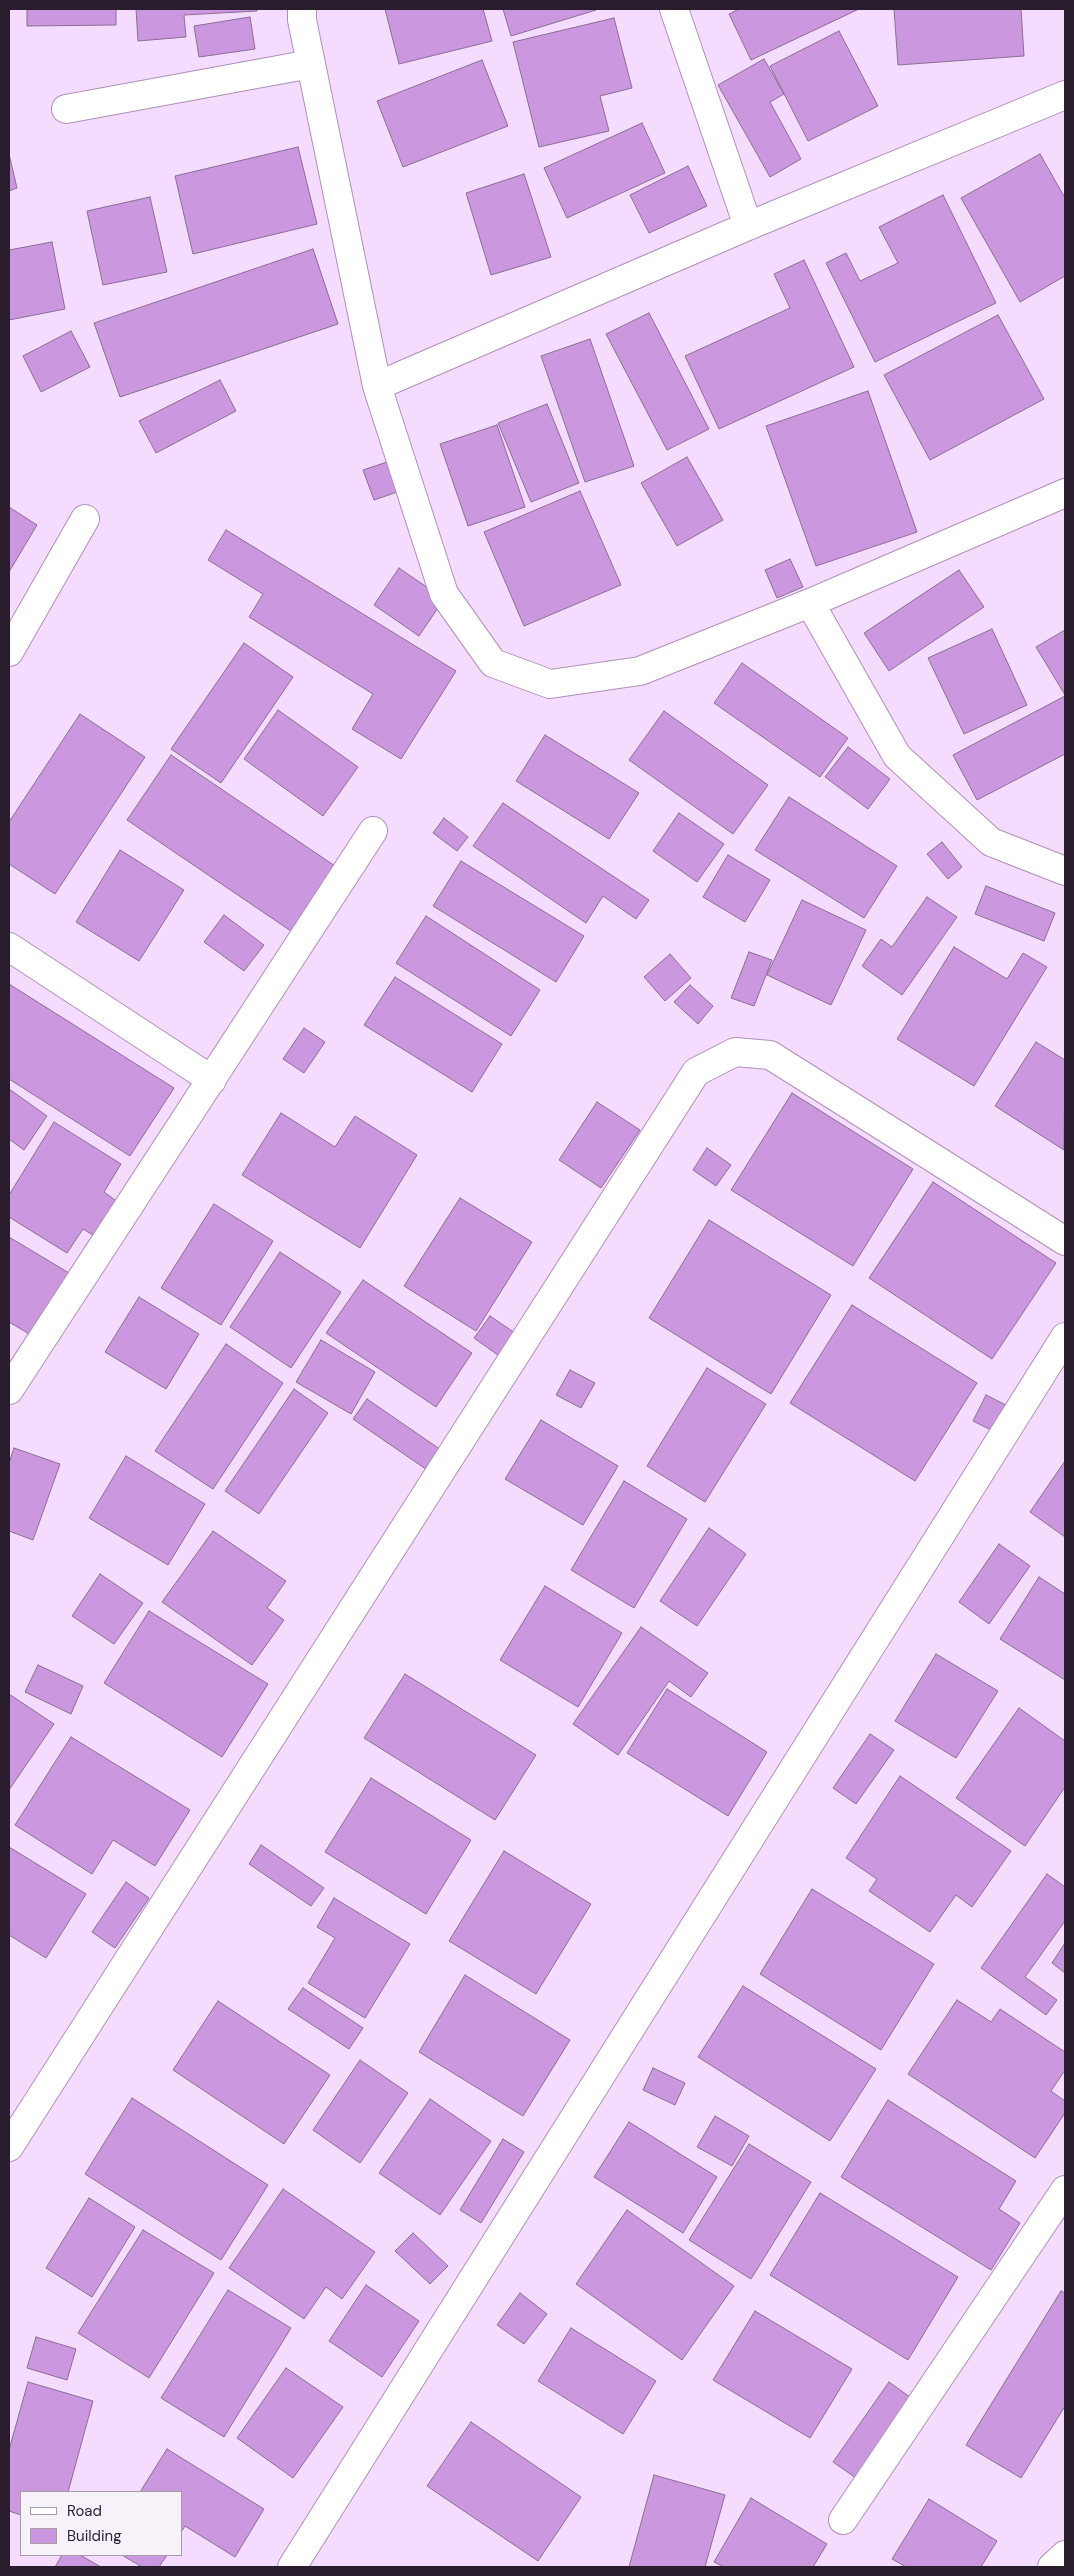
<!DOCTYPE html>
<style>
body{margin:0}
#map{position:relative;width:1074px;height:2576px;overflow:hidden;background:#f5dcff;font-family:"DM Sans",sans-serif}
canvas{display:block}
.frame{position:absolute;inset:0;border:10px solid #291d2d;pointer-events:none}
.legend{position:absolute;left:20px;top:2491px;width:162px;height:65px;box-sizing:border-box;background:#f7f1fa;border:1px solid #a59ca8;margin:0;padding:6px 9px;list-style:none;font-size:15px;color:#291d2d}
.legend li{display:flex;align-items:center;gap:10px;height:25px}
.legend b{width:25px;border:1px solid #a59ca8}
</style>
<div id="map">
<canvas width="1074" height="2576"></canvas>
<div class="frame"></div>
<ul class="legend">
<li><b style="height:6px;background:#fff"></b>Road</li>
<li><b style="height:14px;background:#cb98df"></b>Building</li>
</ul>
</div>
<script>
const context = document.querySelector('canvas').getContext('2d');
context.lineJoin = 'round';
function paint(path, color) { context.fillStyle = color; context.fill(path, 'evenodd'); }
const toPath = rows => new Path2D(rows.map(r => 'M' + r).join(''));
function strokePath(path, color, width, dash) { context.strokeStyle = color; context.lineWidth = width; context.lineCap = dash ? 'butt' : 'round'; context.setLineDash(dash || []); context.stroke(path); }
const building = toPath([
 [27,9,116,9,116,25,27,26,27,9],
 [136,9,257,9,257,11,184,15,186,37,138,41,136,9],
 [385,9,483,9,492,41,399,64,385,9],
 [503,9,596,9,596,10,511,36,503,9],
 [739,9,859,9,751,60,729,14,739,9],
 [894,9,1021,9,1024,56,898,65,894,9],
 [250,17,255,49,199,57,194,26,250,17],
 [614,18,632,88,600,96,609,131,539,147,513,42,614,18],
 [839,31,878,106,808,141,770,66,839,31],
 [764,59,784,94,770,102,801,159,770,177,718,85,764,59],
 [482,60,508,126,403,167,377,101,482,60],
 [642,123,665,173,567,218,544,168,642,123],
 [298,147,317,224,193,254,175,176,298,147],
 [9,154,17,188,9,191,9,154],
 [1040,154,1065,198,1065,276,1020,302,961,198,1040,154],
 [688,166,707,206,649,233,630,195,688,166],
 [524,174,551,257,491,275,466,193,524,174],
 [943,195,996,303,875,362,826,263,846,253,860,281,898,263,879,227,943,195],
 [150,197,167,272,103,285,87,211,150,197],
 [52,242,65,309,9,320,9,250,52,242],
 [313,249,338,324,120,397,94,323,313,249],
 [804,260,854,367,719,429,685,356,790,308,774,274,804,260],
 [649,313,709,429,667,450,606,334,649,313],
 [998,315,1044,399,930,460,884,375,998,315],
 [71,331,90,367,41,392,23,356,71,331],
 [590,339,634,466,585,482,541,356,590,339],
 [220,380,236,411,156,453,139,421,220,380],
 [868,391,917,532,816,566,766,426,868,391],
 [547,404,579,483,531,502,498,423,547,404],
 [497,425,525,507,468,526,440,444,497,425],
 [687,457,723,520,677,546,641,483,687,457],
 [396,459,406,489,374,500,363,470,396,459],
 [580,491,621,585,524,626,484,532,580,491],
 [9,507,37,525,9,572,9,507],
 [226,530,456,671,401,759,352,729,373,694,249,617,263,594,208,560,226,530],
 [790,559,803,587,777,598,765,570,790,559],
 [399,568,444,599,419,636,374,605,399,568],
 [959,570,984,607,889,671,864,633,959,570],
 [992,629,1027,705,964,734,928,658,992,629],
 [1065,630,1065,695,1036,647,1065,630],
 [244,643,293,677,221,783,171,749,244,643],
 [742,663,848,738,820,777,714,703,742,663],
 [1065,696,1065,754,977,800,953,755,1065,696],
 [278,710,358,767,323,816,244,759,278,710],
 [664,711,768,785,733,834,629,760,664,711],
 [80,714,145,757,55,894,9,864,9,822,80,714],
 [545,735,639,793,609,839,516,781,545,735],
 [848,747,890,779,868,809,825,777,848,747],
 [171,755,335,866,291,931,127,820,171,755],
 [789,797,897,866,864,918,755,850,789,797],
 [503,803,649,900,636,919,603,896,586,923,473,846,503,803],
 [679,813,724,844,697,882,653,851,679,813],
 [444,818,468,837,457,851,433,833,444,818],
 [942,842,962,867,948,879,927,854,942,842],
 [120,850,184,890,139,961,76,922,120,850],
 [728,855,770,880,745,922,703,897,728,855],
 [461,861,584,936,556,982,433,906,461,861],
 [986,886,1055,913,1044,941,975,914,986,886],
 [927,897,957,917,902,995,862,966,881,939,892,947,927,897],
 [802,900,866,930,831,1005,767,975,802,900],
 [224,915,264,945,244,971,204,942,224,915],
 [426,916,540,990,511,1036,396,963,426,916],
 [954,947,1007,979,1023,953,1047,967,974,1086,897,1039,954,947],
 [749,952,772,960,754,1006,731,998,749,952],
 [670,954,691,978,665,1001,644,977,670,954],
 [395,977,502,1044,472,1092,364,1025,395,977],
 [9,984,174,1088,130,1156,9,1079,9,984],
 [690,985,713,1006,698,1024,674,1002,690,985],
 [304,1028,325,1042,304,1073,283,1059,304,1028],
 [1036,1042,1065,1060,1064,1150,995,1106,1036,1042],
 [9,1089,47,1116,24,1150,9,1139,9,1089],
 [792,1093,913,1169,853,1266,731,1190,792,1093],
 [597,1102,640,1130,601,1188,559,1160,597,1102],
 [281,1113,335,1147,355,1116,417,1155,360,1248,242,1175,281,1113],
 [54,1122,121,1164,104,1192,122,1205,101,1240,83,1229,67,1253,9,1217,9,1195,54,1122],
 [707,1148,731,1165,716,1186,693,1170,707,1148],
 [933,1182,1056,1263,992,1359,869,1278,933,1182],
 [460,1198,532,1242,476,1331,404,1286,460,1198],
 [214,1204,273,1241,221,1325,161,1288,214,1204],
 [709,1220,831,1295,771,1394,649,1318,709,1220],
 [9,1237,69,1273,31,1335,9,1322,9,1237],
 [280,1252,341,1292,291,1368,230,1327,280,1252],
 [363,1280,472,1353,436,1407,326,1333,363,1280],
 [139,1297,199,1334,166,1389,105,1352,139,1297],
 [852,1305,977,1383,915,1481,790,1403,852,1305],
 [490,1316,518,1335,502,1358,474,1338,490,1316],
 [321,1340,375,1372,351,1414,296,1382,321,1340],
 [226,1344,283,1383,213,1489,155,1451,226,1344],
 [707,1368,766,1404,705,1502,647,1466,707,1368],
 [570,1370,595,1383,581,1408,556,1395,570,1370],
 [294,1389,328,1413,259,1514,225,1491,294,1389],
 [986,1395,1012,1408,999,1434,973,1421,986,1395],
 [367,1399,444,1452,430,1472,353,1419,367,1399],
 [541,1420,618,1466,583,1525,505,1479,541,1420],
 [14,1448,60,1464,33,1540,9,1531,9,1463,14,1448],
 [126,1456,205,1504,168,1565,89,1518,126,1456],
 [1065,1461,1065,1537,1030,1512,1065,1461],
 [624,1481,687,1519,634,1608,571,1570,624,1481],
 [709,1528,746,1554,697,1626,660,1601,709,1528],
 [213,1531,286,1581,267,1608,284,1620,252,1665,162,1602,213,1531],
 [999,1544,1030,1566,989,1624,959,1602,999,1544],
 [100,1574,143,1603,114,1644,72,1616,100,1574],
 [1039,1577,1065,1594,1065,1680,1000,1639,1039,1577],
 [545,1586,622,1633,578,1707,500,1660,545,1586],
 [149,1611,268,1684,222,1757,104,1683,149,1611],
 [641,1627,708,1673,691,1697,669,1681,618,1755,573,1724,641,1627],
 [936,1654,998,1691,956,1758,895,1721,936,1654],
 [38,1665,83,1686,71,1714,25,1692,38,1665],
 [405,1674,536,1755,495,1820,364,1738,405,1674],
 [667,1689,767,1752,728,1816,627,1753,667,1689],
 [9,1694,54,1724,9,1790,9,1694],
 [1019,1708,1065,1741,1065,1787,1025,1846,956,1798,1019,1708],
 [870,1734,894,1750,856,1804,833,1788,870,1734],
 [71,1737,190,1810,155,1866,113,1840,92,1874,15,1825,71,1737],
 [900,1776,1011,1851,972,1907,956,1895,930,1932,869,1891,877,1879,846,1858,900,1776],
 [371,1778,471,1840,426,1914,325,1852,371,1778],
 [261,1845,324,1888,311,1906,249,1864,261,1845],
 [9,1847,86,1894,46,1958,9,1935,9,1847],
 [504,1851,591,1904,536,1994,449,1941,504,1851],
 [1047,1874,1065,1887,1065,1921,1025,1977,1057,2000,1046,2015,981,1968,1047,1874],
 [126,1882,149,1898,115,1948,92,1932,126,1882],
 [812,1889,934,1964,881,2050,760,1974,812,1889],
 [334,1898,410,1944,365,2018,308,1983,335,1938,317,1927,334,1898],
 [1065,1943,1065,1973,1052,1963,1065,1943],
 [465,1975,570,2040,523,2116,419,2052,465,1975],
 [743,1986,876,2069,830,2141,698,2057,743,1986],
 [303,1988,363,2028,349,2049,288,2009,303,1988],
 [957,2000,991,2022,1000,2009,1065,2052,1065,2070,1051,2091,1065,2101,1065,2113,1035,2158,908,2074,957,2000],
 [218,2001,330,2075,284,2144,173,2070,218,2001],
 [360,2060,408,2093,360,2163,313,2130,360,2060],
 [653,2068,685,2083,675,2105,643,2090,653,2068],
 [132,2098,268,2185,221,2260,85,2174,132,2098],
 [430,2099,491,2141,440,2215,379,2173,430,2099],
 [888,2100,1016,2181,999,2209,1020,2223,991,2270,841,2177,888,2100],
 [715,2116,749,2136,732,2166,697,2147,715,2116],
 [629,2122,717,2177,683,2233,594,2177,629,2122],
 [503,2139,524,2152,481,2223,460,2210,503,2139],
 [749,2144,811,2182,751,2279,689,2240,749,2144],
 [283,2189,375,2252,342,2299,326,2287,304,2319,229,2268,283,2189],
 [820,2193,958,2277,908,2360,770,2275,820,2193],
 [89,2198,135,2227,92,2297,46,2268,89,2198],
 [627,2210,734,2286,682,2360,576,2284,627,2210],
 [143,2230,214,2273,149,2378,78,2333,143,2230],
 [413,2233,448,2266,430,2284,395,2251,413,2233],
 [366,2285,419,2321,382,2377,329,2341,366,2285],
 [228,2290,291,2328,224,2437,161,2398,228,2290],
 [1061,2291,1065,2293,1065,2406,1021,2478,966,2445,1061,2291],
 [520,2293,547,2314,524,2344,497,2325,520,2293],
 [755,2311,852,2369,810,2438,713,2380,755,2311],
 [571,2328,656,2381,623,2434,538,2381,571,2328],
 [36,2337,76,2349,67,2380,27,2368,36,2337],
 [286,2368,343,2407,293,2478,237,2438,286,2368],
 [28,2382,93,2401,68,2492,21,2492,21,2515,9,2511,9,2450,28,2382],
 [889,2382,914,2400,859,2480,833,2462,889,2382],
 [471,2422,581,2497,538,2561,427,2486,471,2422],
 [167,2449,264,2509,235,2557,185,2526,181,2532,181,2492,140,2492,167,2449],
 [654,2475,725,2495,705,2567,629,2567,654,2475],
 [751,2498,827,2544,813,2567,724,2567,714,2562,751,2498],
 [929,2499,997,2541,981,2567,906,2567,892,2559,929,2499],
 [62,2555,80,2555,101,2567,55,2567,62,2555],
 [122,2555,167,2555,159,2567,142,2567,122,2555]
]);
const minor = toPath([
 [302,9,302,20,377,386,444,594,493,663,550,684,640,671,810,603,1065,493],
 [674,9,748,226],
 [66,109,311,64],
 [377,386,748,226,1065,95],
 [810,603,897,756,991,842,1065,871],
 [9,652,85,519],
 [9,947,212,1080],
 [9,1390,373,831],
 [9,2147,696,1072,735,1052,770,1055,1065,1241],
 [843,2520,1065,2190],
 [292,2567,1065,1337],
 [1052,2567,1065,2555]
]);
paint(building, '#cb98df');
strokePath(building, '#896d94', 1);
strokePath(minor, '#ae90b9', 30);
strokePath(minor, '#fff', 28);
</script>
